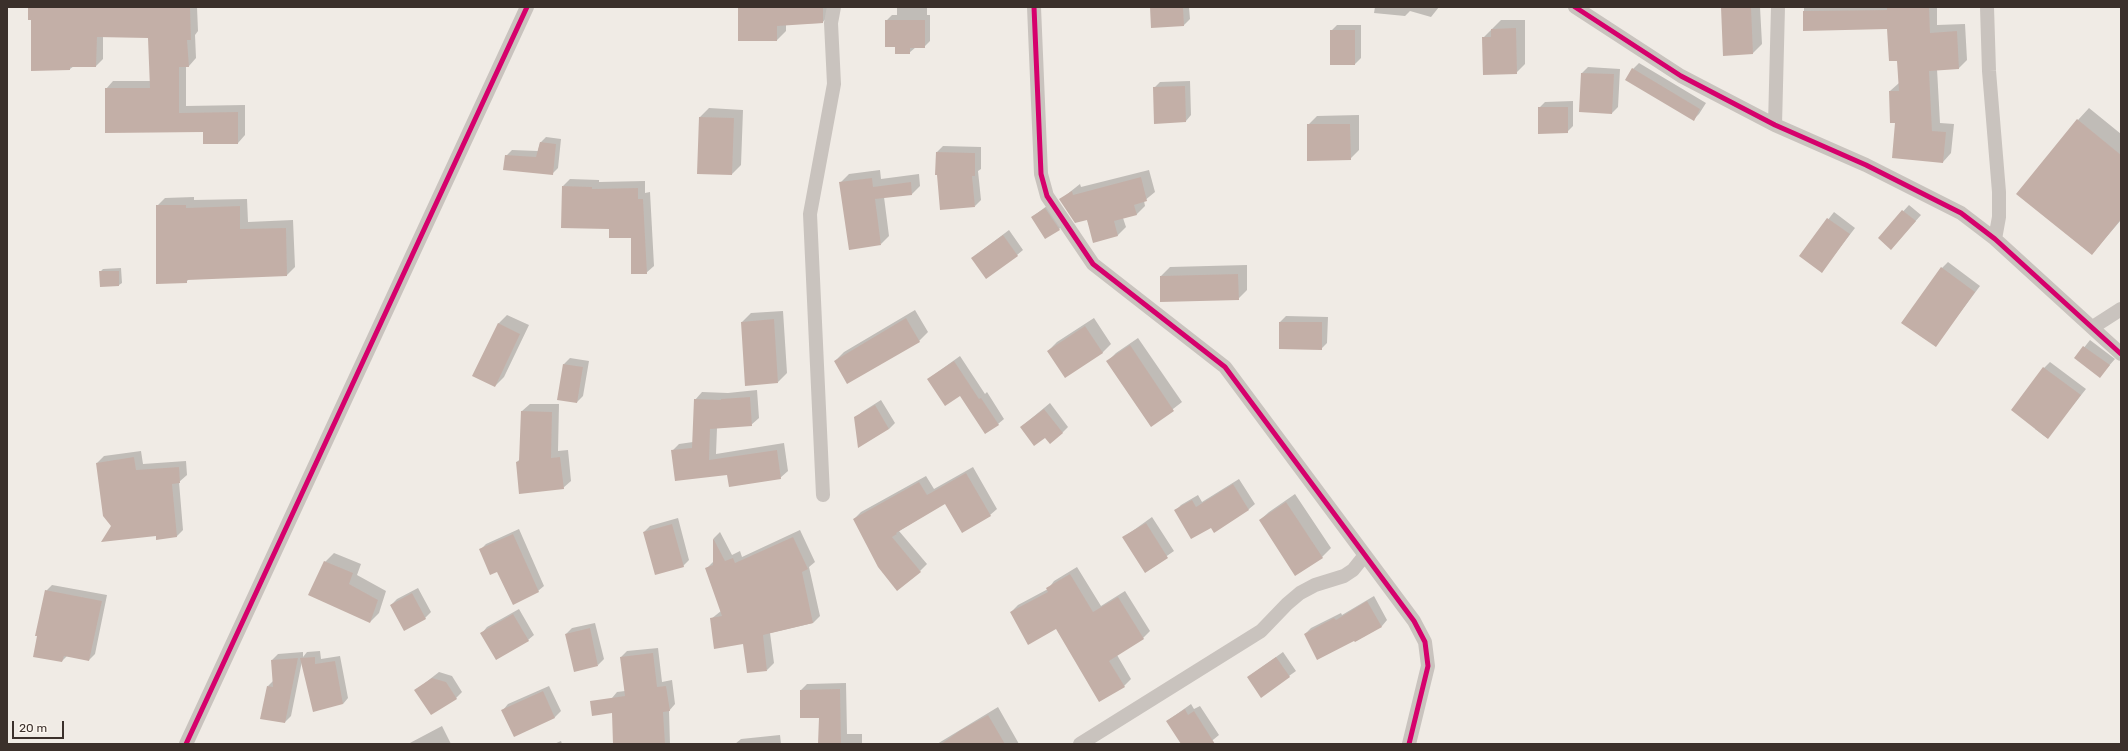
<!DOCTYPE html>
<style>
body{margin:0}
#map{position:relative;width:2128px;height:751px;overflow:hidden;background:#f0ebe5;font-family:Rubik,sans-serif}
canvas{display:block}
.frame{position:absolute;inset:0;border:8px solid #3b302b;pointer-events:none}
.scale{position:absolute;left:12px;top:721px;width:52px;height:18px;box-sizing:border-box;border:2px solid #3b302b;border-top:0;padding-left:5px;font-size:12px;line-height:14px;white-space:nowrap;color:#3b302b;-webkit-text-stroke:3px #fbf5ee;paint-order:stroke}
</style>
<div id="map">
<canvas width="2128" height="751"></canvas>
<div class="frame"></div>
<div class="scale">20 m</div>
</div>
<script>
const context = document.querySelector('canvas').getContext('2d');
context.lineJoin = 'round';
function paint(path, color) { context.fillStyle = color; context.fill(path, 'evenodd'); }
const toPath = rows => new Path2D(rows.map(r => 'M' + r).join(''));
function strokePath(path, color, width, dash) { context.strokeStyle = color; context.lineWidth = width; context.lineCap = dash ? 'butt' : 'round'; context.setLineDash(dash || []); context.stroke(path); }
const shadow = toPath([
 [29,7,197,7,198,31,195,35,196,58,189,66,186,66,186,106,245,105,245,135,238,143,204,131,106,89,113,81,151,81,149,37,103,36,103,59,96,66,74,66,70,69,32,19],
 [739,7,831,7,831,13,822,23,786,24,786,31,777,40],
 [897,7,927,7,927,15,930,15,930,41,924,47,916,47,909,53,896,46,886,21,892,15,897,15],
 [1151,7,1189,7,1190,19,1184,25,1152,27],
 [1375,7,1439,7,1431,17,1410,11,1405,16,1374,13],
 [1722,7,1760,7,1762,44,1753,53,1724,54],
 [1804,7,1937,7,1937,25,1965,24,1967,60,1959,68,1937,69,1940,123,1954,124,1951,153,1943,162,1896,122,1890,91,1899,83,1898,59,1888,28,1804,30],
 [1501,20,1525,20,1525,64,1516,73,1483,38],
 [1337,25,1361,25,1361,58,1355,64,1331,31],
 [1639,63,1706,103,1699,114,1693,120,1633,69],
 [1588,67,1620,69,1618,107,1612,113,1580,111,1582,73],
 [1190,81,1191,115,1186,121,1154,88,1160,82],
 [1573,101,1573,126,1567,132,1539,108,1545,102],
 [709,108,743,110,741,165,732,174,700,117],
 [2089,108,2121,134,2121,220,2092,254,2078,120],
 [1359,115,1359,150,1350,159,1308,125,1317,116],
 [546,137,561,139,558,168,552,174,506,156,512,150,538,151,540,143],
 [943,146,981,147,981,169,978,171,981,200,975,206,937,152],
 [880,170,881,179,919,174,920,186,912,194,884,197,889,236,881,244,840,183,849,174],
 [1149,170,1155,192,1144,201,1145,206,1137,214,1123,218,1126,227,1118,235,1094,242,1087,219,1061,199,1080,184,1081,187],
 [570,179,599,180,599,182,645,181,645,193,650,192,654,266,646,273,632,237,610,228,563,186],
 [194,197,194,200,247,199,248,222,293,220,295,267,287,275,189,279,186,282,157,206,165,198],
 [1051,203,1065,223,1059,229,1032,217],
 [1909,205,1921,215,1897,242,1879,238],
 [1834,212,1855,228,1822,271,1800,256],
 [1009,230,1023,250,1017,255,972,258],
 [1948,262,1980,286,1935,346,1942,268],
 [1247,265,1247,290,1238,299,1161,276,1170,267],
 [121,268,122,283,119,285,100,272,103,269],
 [915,310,928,332,919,341,835,361,844,352],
 [783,311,787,373,778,382,742,322,751,313],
 [507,315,529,325,504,377,495,386,498,324],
 [1286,316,1328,317,1327,343,1321,349,1280,322],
 [1094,318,1111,344,1102,353,1048,351,1057,342],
 [1138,338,1182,402,1151,426,1108,361,1116,353],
 [2090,340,2115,359,2100,376,2076,358],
 [960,356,985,394,987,392,1004,419,998,424,961,395,928,379],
 [570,358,589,361,583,396,577,402,564,364],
 [2050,362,2086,389,2047,438,2035,429,2044,368],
 [757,390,759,418,751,425,717,428,716,454,784,443,788,471,780,478,728,474,672,451,679,444,693,442,695,400,702,392,728,393],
 [881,400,895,423,889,429,855,418,862,412],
 [1050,403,1068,427,1062,433,1045,437,1021,427],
 [530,404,559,404,558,451,568,450,571,481,563,488,517,462,520,459,522,411],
 [141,451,143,464,186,461,187,475,179,482,183,530,176,537,157,535,97,463,104,456],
 [973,467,997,509,990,515,946,502,899,531,927,564,920,571,854,519,861,512,926,476,934,489],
 [1239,479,1255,504,1249,509,1214,531,1211,526,1175,511,1181,505,1198,495,1202,502],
 [1295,494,1331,548,1322,557,1260,520,1269,512],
 [1152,517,1174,551,1145,571,1124,537],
 [678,518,689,560,683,566,644,532,650,526],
 [519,529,544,586,538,591,480,550,486,544],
 [800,530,815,562,809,567,820,616,813,623,770,633,774,663,767,670,744,643,711,619,721,611,706,569,714,561,714,538,720,532,732,555,740,551,742,557],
 [334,553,361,564,357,575,386,591,379,613,370,622,325,562],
 [1077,567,1101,606,1125,591,1150,631,1143,638,1117,655,1131,679,1124,686,1057,628,1011,612,1018,605,1048,589,1054,581],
 [52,585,107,595,95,654,89,660,67,656,62,661,46,591],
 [418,588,431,612,425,618,391,605,397,599],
 [1374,596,1387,620,1382,626,1356,641,1305,634,1311,628,1341,613,1342,615],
 [519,609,534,635,528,640,482,633,487,627],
 [595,623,604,659,598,665,566,634,572,628],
 [658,648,662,682,672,680,675,704,669,711,670,744,614,744,612,698,617,692,625,691,621,657,627,651],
 [320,651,321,659,340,656,348,698,343,704,302,661,291,716,285,722,268,686,274,680,272,660,278,654,303,652,303,657,307,652],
 [1283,652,1296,671,1261,696,1248,677],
 [439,672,452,676,462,692,456,698,416,690],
 [846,683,847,734,862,734,862,744,819,744,820,717,801,690,807,684],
 [549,686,561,711,555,717,514,736,503,710,508,704],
 [1191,704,1194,709,1200,706,1219,735,1208,744,1182,744,1167,721],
 [998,707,1019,744,937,744],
 [442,726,451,744,408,744],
 [780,735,781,744,735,744,741,739],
 [561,741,562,744,554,744]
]);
const building = toPath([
 [28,7,190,7,191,40,187,40,189,67,179,67,179,113,238,112,238,144,203,144,203,132,105,133,105,88,150,88,148,38,97,37,96,67,70,67,70,70,31,71,31,20,28,20],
 [738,7,823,7,823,23,777,26,777,41,738,41],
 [1150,7,1183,7,1184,26,1151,28],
 [1721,7,1751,7,1753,54,1723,56],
 [1887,7,1929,7,1930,33,1957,31,1959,69,1929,71,1932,131,1946,132,1943,163,1892,158,1895,123,1890,123,1889,91,1899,91,1897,61,1889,61,1887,29,1803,31,1803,11,1887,10],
 [885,20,925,20,925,48,910,48,910,54,895,54,895,47,885,47],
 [1516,28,1517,74,1483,75,1482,37,1491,37,1491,29],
 [1330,30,1355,30,1355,65,1330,65],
 [1632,68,1700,109,1694,121,1625,80],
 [1581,73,1614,74,1612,114,1579,112],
 [1185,86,1186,122,1154,124,1153,87],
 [1538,107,1568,107,1568,133,1538,134],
 [699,117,734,118,732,175,697,174],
 [2077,119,2121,155,2121,219,2092,255,2016,194],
 [1307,124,1350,124,1351,160,1307,161],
 [540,142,556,144,553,175,503,170,505,155,536,157],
 [936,152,975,153,975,176,972,176,975,207,940,210,937,175,935,175],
 [1141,177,1147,201,1134,205,1137,215,1114,221,1118,236,1093,243,1087,220,1075,223,1059,199,1072,191,1073,195],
 [872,178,873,187,911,182,912,195,875,199,881,245,849,250,839,182],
 [562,186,592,187,592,189,638,188,638,199,643,199,647,274,631,274,631,238,609,238,609,229,561,228],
 [156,205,186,205,186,208,240,206,240,229,286,228,287,276,187,280,187,283,156,284],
 [1045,208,1060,230,1045,239,1031,217],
 [1902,210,1916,221,1891,250,1878,238],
 [1827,218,1850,234,1822,273,1799,256],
 [1003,235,1018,256,986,279,971,258],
 [1941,267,1975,292,1936,347,1901,323],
 [99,271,119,271,119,286,100,287],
 [1238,274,1239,300,1160,302,1160,276],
 [906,318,920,342,847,384,834,361],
 [774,319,778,383,745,386,741,322],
 [1279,322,1322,322,1322,350,1279,349],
 [498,323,520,334,495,387,472,376],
 [1085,326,1103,353,1065,378,1047,351],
 [1130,345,1174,411,1151,427,1106,361],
 [2083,346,2110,365,2100,378,2074,358],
 [954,361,979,399,981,398,999,425,985,434,960,396,945,406,927,379],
 [563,364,583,367,577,403,557,400],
 [2043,367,2081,395,2048,439,2011,410],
 [750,397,752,426,710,429,709,460,777,450,781,479,729,487,727,475,675,481,671,450,692,448,694,399,721,400,721,399],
 [875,405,889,429,858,448,854,417],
 [1044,409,1063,433,1050,444,1045,438,1034,446,1020,427],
 [521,411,552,412,551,458,560,457,564,489,519,494,516,462,519,461],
 [134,457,136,470,179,467,180,483,172,484,177,537,156,540,156,536,101,542,111,526,103,516,96,463],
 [966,473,991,516,962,533,945,504,896,533,897,534,892,537,921,572,897,591,878,567,853,519,919,482,927,495],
 [1233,484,1249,510,1214,533,1211,528,1191,539,1174,510,1192,500,1196,507],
 [1286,502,1323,558,1295,576,1259,520],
 [1146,523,1168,558,1145,573,1122,537],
 [672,524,684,567,655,575,643,532],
 [513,534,539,592,513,605,497,572,490,575,479,549],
 [793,537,808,569,802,572,813,623,763,635,767,671,747,673,743,644,714,649,710,618,722,616,705,568,713,565,713,538,725,561,733,558,735,563],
 [324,561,353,573,349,584,378,600,370,623,308,595],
 [1070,574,1093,612,1118,597,1144,639,1109,661,1125,687,1099,702,1056,629,1028,645,1010,612,1048,592,1046,588],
 [45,590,102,601,89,661,64,656,62,662,33,657,37,636,35,636],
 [412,593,426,619,404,631,390,605],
 [1367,601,1382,627,1355,642,1354,641,1317,660,1304,634,1334,618,1336,620],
 [513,614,529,641,496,660,480,633],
 [590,628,598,666,574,672,565,634],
 [653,653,657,687,666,686,670,711,663,712,665,744,613,744,612,713,592,716,590,701,625,696,620,657],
 [315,657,315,664,335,661,343,704,313,712,300,658],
 [1276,657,1290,677,1261,698,1247,677],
 [298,658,285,723,260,719,267,686,273,687,271,660],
 [432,678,446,682,457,699,431,715,414,690],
 [840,689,841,744,818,744,819,718,800,718,800,690],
 [543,691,555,718,514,737,501,710],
 [1185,709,1188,715,1194,711,1215,744,1181,744,1166,721],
 [988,715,1005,744,941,744,961,730]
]);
const street = toPath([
 [1034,7,1041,174,1047,196,1093,264,1225,367,1414,621,1425,642,1428,666,1409,744],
 [1575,7,1681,76,1775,125,1866,165,1961,213,1995,239,2121,354],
 [1987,7,1989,71,1999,192,1999,217,1995,239],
 [1775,125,1778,7],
 [2093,327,2121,309],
 [823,495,810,214,834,84,831,23,834,7],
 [186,744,527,7],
 [1080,744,1261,631,1287,604,1300,593,1315,585,1344,576,1353,570,1365,555]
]);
const cycleway = toPath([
 [1034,7,1041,174,1047,196,1093,264,1225,367,1414,621,1425,642,1428,666,1409,744],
 [1575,7,1681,76,1775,125,1866,165,1961,213,1995,239,2121,354],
 [186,744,527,7]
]);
paint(shadow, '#0003');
paint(building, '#c3afa7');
strokePath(street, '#c9c3be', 14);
strokePath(cycleway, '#d6006c', 5);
</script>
